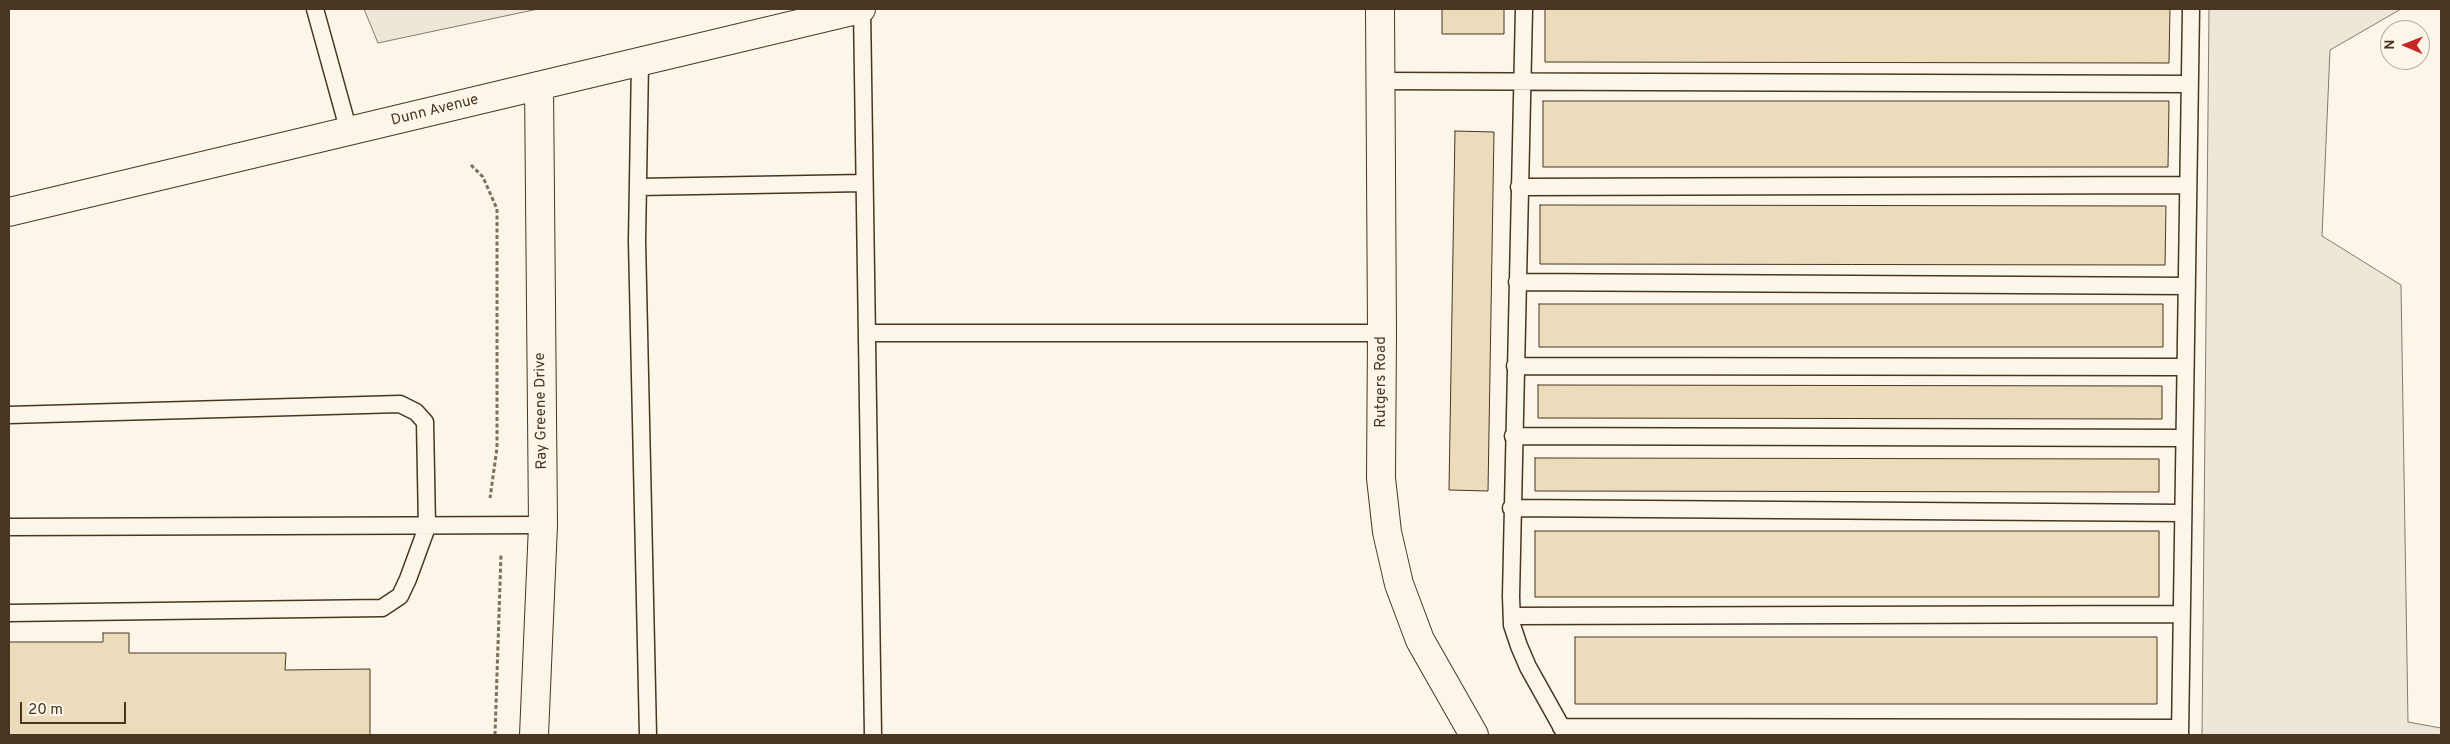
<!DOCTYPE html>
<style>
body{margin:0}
#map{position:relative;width:2450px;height:744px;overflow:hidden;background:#fbf6e9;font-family:Overpass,sans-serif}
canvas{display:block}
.frame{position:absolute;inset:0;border:10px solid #4a3520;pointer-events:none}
.north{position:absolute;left:2380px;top:20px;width:50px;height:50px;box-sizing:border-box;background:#fbf6e9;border:1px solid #b4a999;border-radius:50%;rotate:271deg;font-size:14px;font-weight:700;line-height:20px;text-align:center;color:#4a3520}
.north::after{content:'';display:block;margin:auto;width:18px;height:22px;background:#c62828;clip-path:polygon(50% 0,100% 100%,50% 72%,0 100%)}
.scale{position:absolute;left:20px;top:702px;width:106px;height:22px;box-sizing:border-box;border:2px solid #4a3520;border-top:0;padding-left:6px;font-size:15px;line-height:18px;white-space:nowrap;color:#4a3520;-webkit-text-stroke:4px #fbf6e9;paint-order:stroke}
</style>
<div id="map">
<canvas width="2450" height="744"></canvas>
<div class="frame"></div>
<div class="north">N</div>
<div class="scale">20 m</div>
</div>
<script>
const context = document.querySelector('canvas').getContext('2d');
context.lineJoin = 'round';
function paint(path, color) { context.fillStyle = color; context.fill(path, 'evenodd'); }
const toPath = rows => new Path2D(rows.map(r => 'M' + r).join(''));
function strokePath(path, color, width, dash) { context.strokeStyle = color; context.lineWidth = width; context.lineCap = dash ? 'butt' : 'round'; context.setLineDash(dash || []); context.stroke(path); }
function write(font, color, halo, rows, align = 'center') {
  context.font = font + ' Overpass,sans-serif'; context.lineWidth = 4; context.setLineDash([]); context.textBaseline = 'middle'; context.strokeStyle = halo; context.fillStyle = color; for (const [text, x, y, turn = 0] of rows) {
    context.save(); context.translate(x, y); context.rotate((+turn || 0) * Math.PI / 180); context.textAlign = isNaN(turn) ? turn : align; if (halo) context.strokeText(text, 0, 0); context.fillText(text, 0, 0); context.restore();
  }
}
const green = toPath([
 [364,9,538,9,378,43,364,9],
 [2209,9,2401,9,2330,50,2322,236,2401,285,2408,722,2441,728,2441,735,2202,735,2209,9]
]);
const building = toPath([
 [1442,9,1504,9,1504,34,1442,34,1442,9],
 [1545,9,2170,9,2169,63,1545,62,1545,9],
 [1543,101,2169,101,2168,167,1543,167,1543,101],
 [1455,131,1494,132,1488,491,1449,490,1455,131],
 [1540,205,2166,206,2165,265,1540,264,1540,205],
 [1539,304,2163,304,2163,347,1539,347,1539,304],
 [1538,385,2162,386,2162,419,1538,418,1538,385],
 [1535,458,2159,459,2159,492,1535,491,1535,458],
 [1535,531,2159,531,2159,597,1535,597,1535,531],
 [103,633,129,633,129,653,286,653,285,670,370,669,370,735,9,735,9,642,103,642,103,633],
 [1575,637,2157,637,2157,704,1575,704,1575,637]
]);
const path = toPath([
 [471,165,483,177,497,209,497,448,490,498],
 [495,735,501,554]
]);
const service = toPath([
 [315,9,349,132],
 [862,9,873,735],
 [1524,9,1511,596,1512,625,1519,646,1528,667,1566,735],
 [640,62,637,241,648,735],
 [1379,81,2189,84],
 [638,187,864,183],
 [1519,187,2188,185],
 [1517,282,2187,286],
 [867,333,1382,333],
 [1515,366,2185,367],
 [9,415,400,404,416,412,425,422,427,527,408,579,400,596,382,608,9,613],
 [1513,436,2184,438],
 [1511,508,2183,513],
 [9,527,543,525],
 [1512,616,2181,614],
 [1561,727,2180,728],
 [2180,735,2191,9]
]);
const minor = toPath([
 [1380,9,1382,333,1381,478,1387,532,1399,584,1420,640,1474,735],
 [534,735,543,525,539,86]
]);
const primary = toPath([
 [9,212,861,9]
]);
const streetNames = [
 ["Dunn Avenue",435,111,-14],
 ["Rutgers Road",1382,382,-90],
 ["Ray Greene Drive",542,411,-91]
];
paint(green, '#ede6d9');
strokePath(green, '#887966', 1);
paint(building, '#ecdcbc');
strokePath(building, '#4a3520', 1);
strokePath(service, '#4a3520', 19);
strokePath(minor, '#4a3520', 30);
strokePath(primary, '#4a3520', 30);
strokePath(path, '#7f6f5c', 3, [4, 2.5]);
strokePath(service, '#fbf6e9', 16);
strokePath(minor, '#fbf6e9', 28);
strokePath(primary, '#fbf6e9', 28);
write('15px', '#4a3520', '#fbf6e9', streetNames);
</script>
